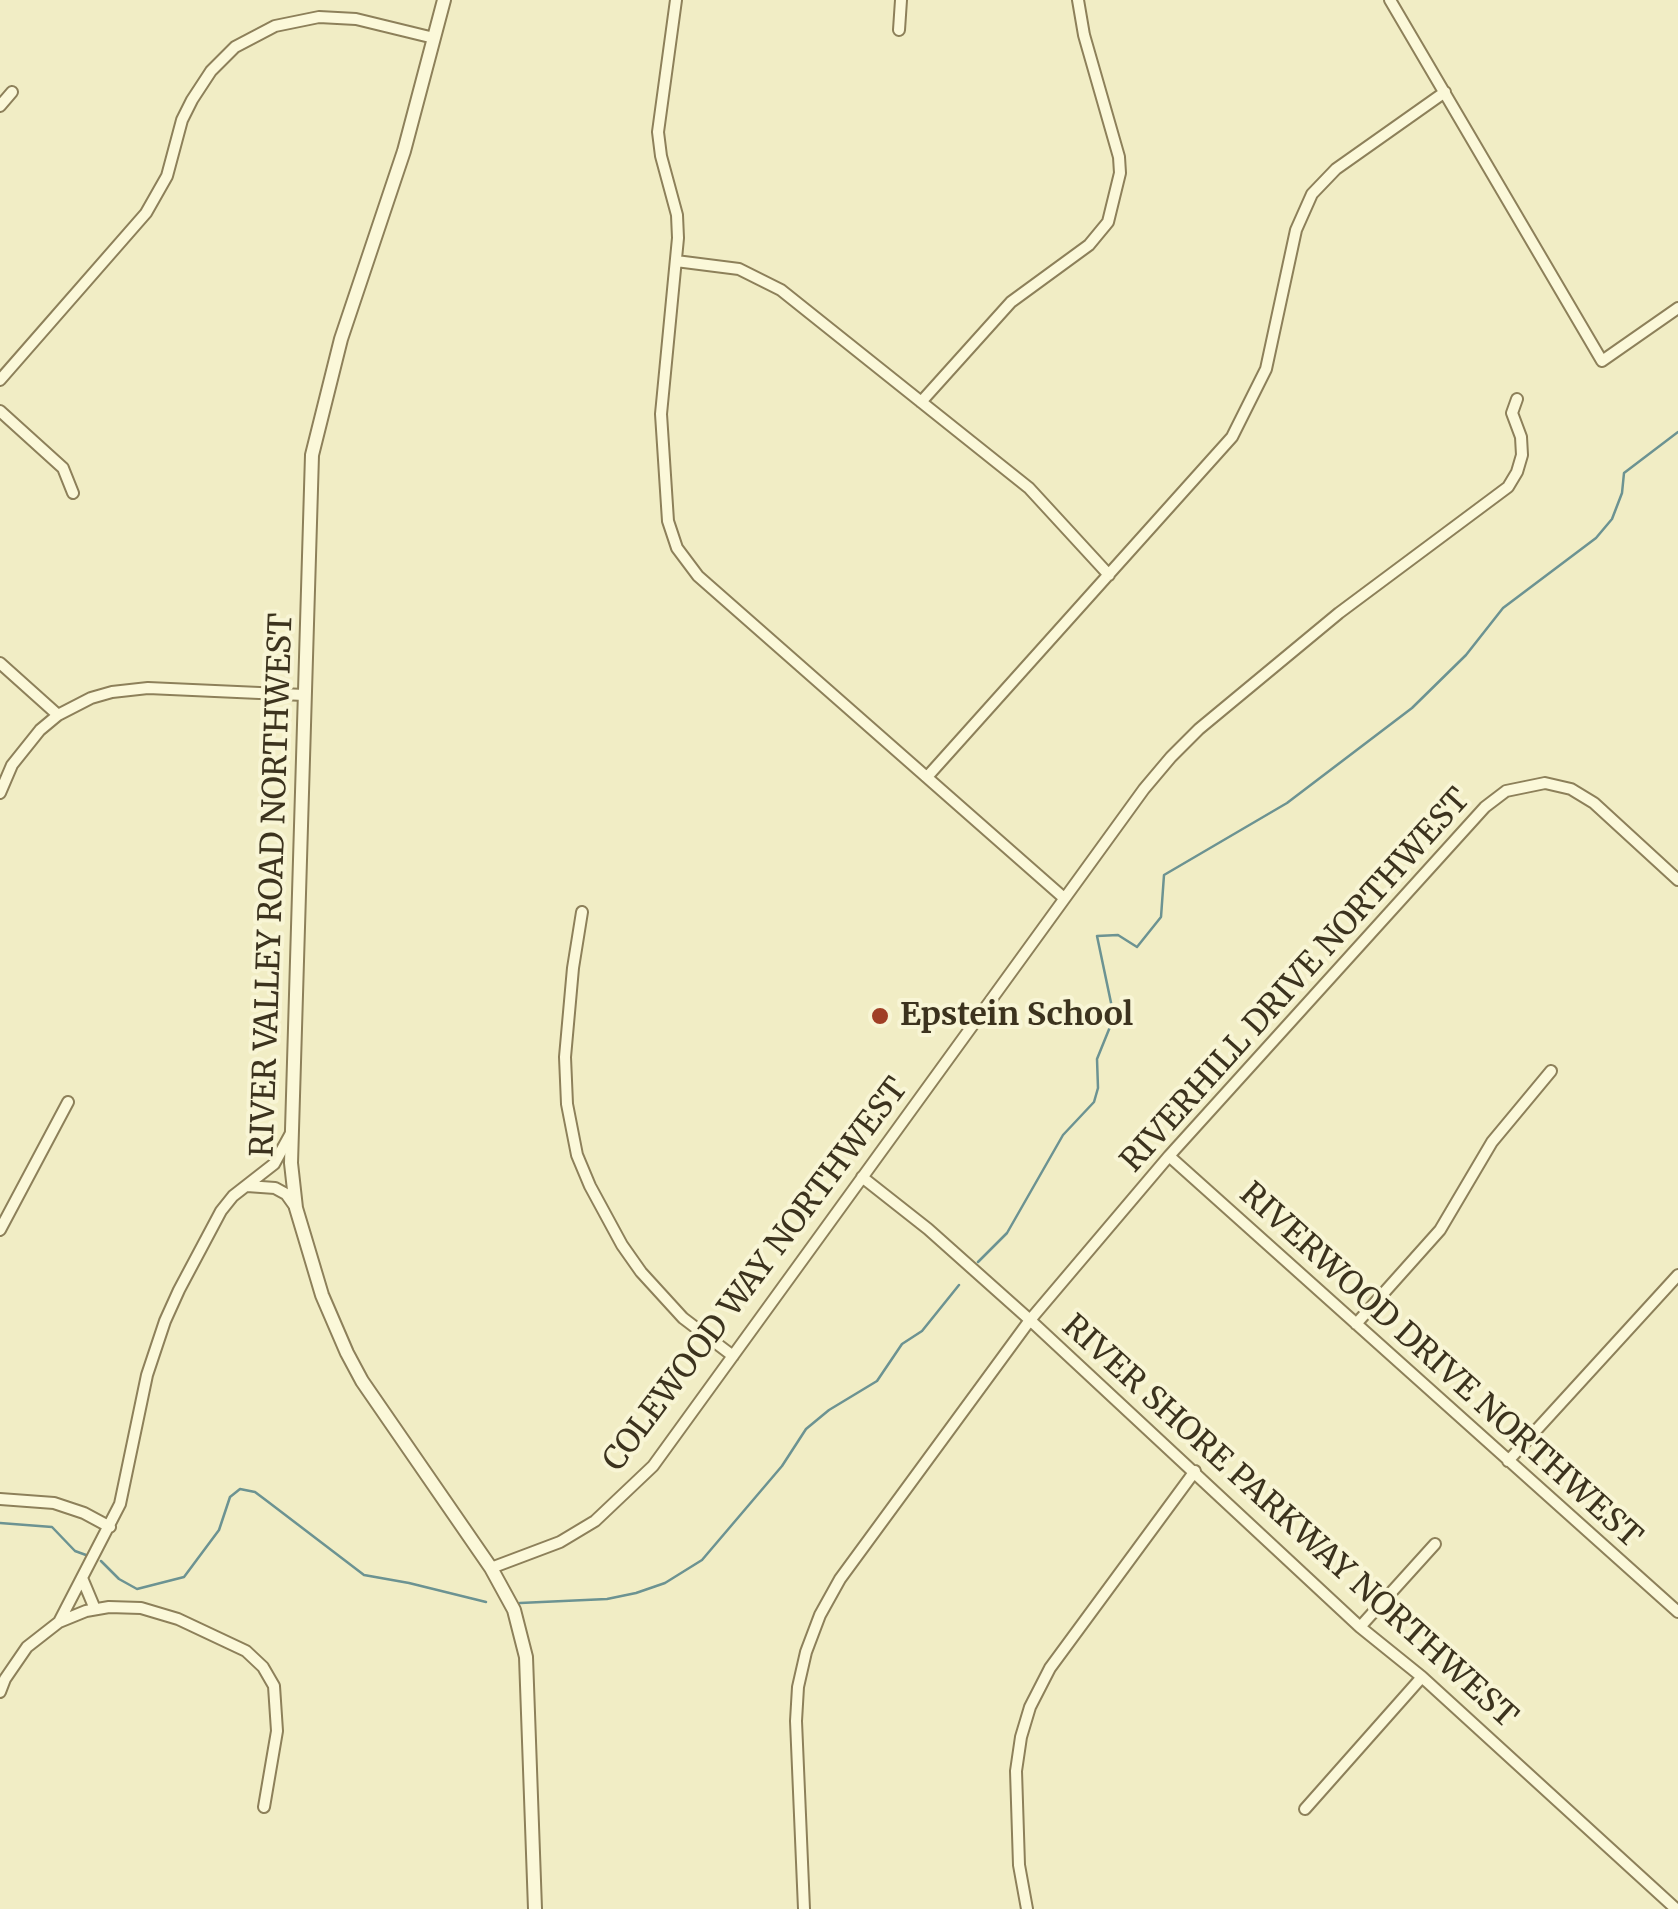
<!DOCTYPE html>
<style>
body{margin:0}
canvas{display:block;background:#f1edc5}
</style>
<canvas width="1678" height="1909"></canvas>
<script>
const context = document.querySelector('canvas').getContext('2d');
context.lineJoin = 'round';
const toPath = rows => new Path2D(rows.map(r => 'M' + r).join(''));
function strokePath(path, color, width, dash) { context.strokeStyle = color; context.lineWidth = width; context.lineCap = dash ? 'butt' : 'round'; context.setLineDash(dash || []); context.stroke(path); }
function write(font, color, halo, rows, align = 'center') {
  context.font = font + ' Merriweather,serif'; context.lineWidth = 8; context.setLineDash([]); context.textBaseline = 'middle'; context.strokeStyle = halo; context.fillStyle = color; for (const [text, x, y, turn = 0] of rows) {
    context.save(); context.translate(x, y); context.rotate((+turn || 0) * Math.PI / 180); context.textAlign = isNaN(turn) ? turn : align; if (halo) context.strokeText(text, 0, 0); context.fillText(text, 0, 0); context.restore();
  }
}
const stream = toPath([
 [978,1262,1007,1233,1063,1135,1094,1102,1098,1088,1097,1059,1114,1017,1097,936,1118,935,1137,947,1161,917,1164,875,1287,803,1412,708,1466,655,1503,608,1596,538,1612,519,1622,493,1624,473,1678,432],
 [0,1523,52,1527,75,1551,86,1555],
 [101,1561,119,1579,137,1589,184,1577,219,1530,230,1497,240,1489,255,1492,267,1501,364,1575,409,1583,486,1602],
 [520,1603,607,1599,636,1593,665,1583,702,1560,782,1466,806,1429,829,1410,877,1381,902,1344,922,1331,959,1285]
]);
const minor = toPath([
 [676,0,658,132,661,156,677,215,678,238,661,414,668,521,677,548,698,576,1064,898],
 [1390,0,1602,361,1678,308],
 [899,30,901,0],
 [0,106,12,92],
 [676,261,739,269,781,290,1029,488,1109,575],
 [0,380,146,213,167,176,182,120,192,100,211,71,235,47,275,26,319,17,356,19,434,38],
 [921,402,1011,302,1089,245,1108,222,1120,173,1119,157,1084,35,1078,0],
 [0,411,63,468,73,493],
 [0,663,58,715],
 [927,777,1232,437,1266,369,1296,230,1312,194,1336,169,1445,92],
 [0,793,12,765,40,730,58,715,91,698,112,692,148,688,304,695],
 [582,912,573,968,565,1057,567,1104,577,1155,590,1186,622,1245,641,1272,683,1318,733,1356],
 [1169,1156,1678,1612],
 [862,1177,928,1229,1030,1320,1360,1627,1422,1677,1676,1909],
 [247,1186,275,1188,286,1194,296,1208],
 [0,1230,68,1102],
 [1356,1324,1440,1230,1492,1142,1551,1071],
 [1508,1461,1678,1275],
 [0,1499,54,1503,84,1513,110,1527],
 [491,1568,560,1542,595,1521,653,1466,1144,789,1171,757,1199,729,1339,613,1508,487,1517,472,1522,455,1521,437,1512,413,1517,399],
 [82,1578,95,1609],
 [59,1622,120,1504,147,1375,165,1321,179,1290,221,1211,233,1196,274,1164,290,1135],
 [1360,1627,1435,1544],
 [0,1692,5,1679,27,1647,59,1622,86,1611,109,1607,141,1608,178,1619,246,1651,263,1667,274,1686,277,1731,264,1807],
 [1305,1809,1422,1677],
 [804,1909,796,1721,798,1687,806,1652,820,1615,840,1579,1030,1320,1169,1156,1485,807,1506,791,1545,783,1571,789,1594,803,1678,880],
 [1027,1909,1019,1865,1016,1771,1021,1737,1030,1707,1050,1668,1195,1471]
]);
const tertiary = toPath([
 [444,0,404,151,341,339,312,455,291,1163,296,1208,305,1238,322,1295,347,1353,362,1381,491,1568,514,1610,526,1657,535,1909]
]);
const markers = [
 [880,1016,10,"#a03f26"]
];
const streetNames = [
 ["RIVER VALLEY ROAD NORTHWEST",273,885,-88],
 ["RIVERHILL DRIVE NORTHWEST",1296,981,-48],
 ["COLEWOOD WAY NORTHWEST",756,1275,-53],
 ["RIVERWOOD DRIVE NORTHWEST",1440,1366,42],
 ["RIVER SHORE PARKWAY NORTHWEST",1289,1522,42]
];
const poiNames = [
 ["Epstein School",900,1016]
];
strokePath(stream, '#6c9392', 2.5);
strokePath(minor, '#8d805a', 14);
strokePath(tertiary, '#8d805a', 16);
strokePath(minor, '#fbf8d9', 10);
strokePath(tertiary, '#fbf8d9', 12);
for (const [x, y, r, color] of markers) { const dot = new Path2D(); dot.arc(x, y, r, 0, 2 * Math.PI); context.fillStyle = color; context.fill(dot); strokePath(dot, '#f8f5d5', 4); }
write('32px', '#3c331e', '#f8f5d5', streetNames);
write('bold 32px', '#3c331e', '#f8f5d5', poiNames, 'left');
</script>
